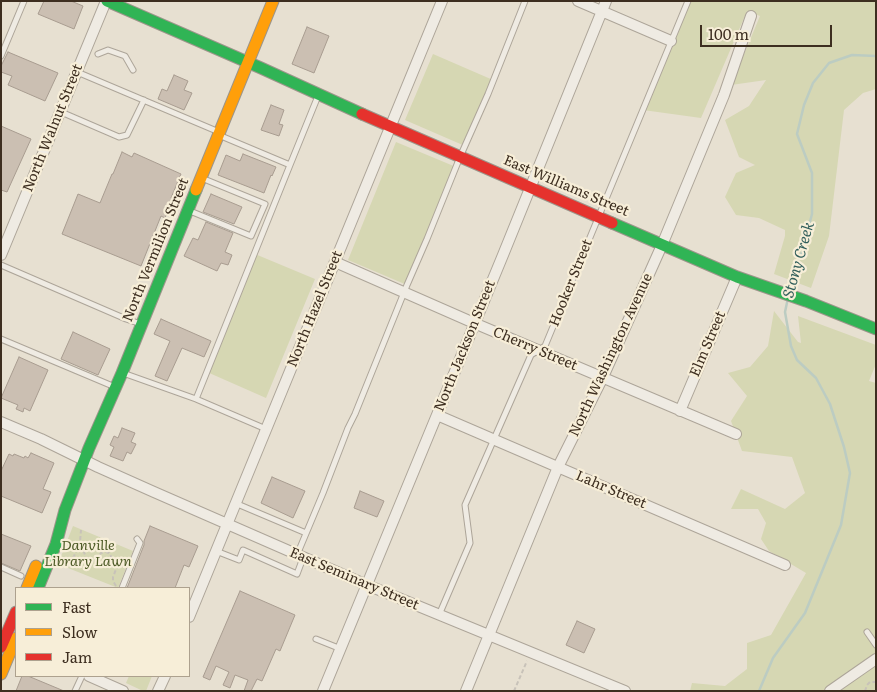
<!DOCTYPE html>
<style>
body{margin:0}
#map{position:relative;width:877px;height:692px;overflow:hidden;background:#e7e0d1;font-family:Literata,serif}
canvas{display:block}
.frame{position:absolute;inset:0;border:2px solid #3d2e20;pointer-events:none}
.legend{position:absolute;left:15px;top:587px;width:175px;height:90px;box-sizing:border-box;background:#f7eed8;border:1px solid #ada18e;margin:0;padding:6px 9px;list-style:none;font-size:15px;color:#3d2e20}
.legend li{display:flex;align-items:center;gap:10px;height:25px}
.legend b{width:25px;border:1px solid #ada18e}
.scale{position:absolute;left:700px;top:25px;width:132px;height:22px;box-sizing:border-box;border:2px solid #3d2e20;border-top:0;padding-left:6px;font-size:15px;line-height:18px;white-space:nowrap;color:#3d2e20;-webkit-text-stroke:4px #f7eed8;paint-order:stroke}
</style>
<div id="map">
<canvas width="877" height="692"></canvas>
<div class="frame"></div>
<ul class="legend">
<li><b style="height:6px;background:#30b455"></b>Fast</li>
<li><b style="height:6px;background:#ff9f0a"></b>Slow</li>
<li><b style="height:6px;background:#e5322d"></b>Jam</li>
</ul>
<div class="scale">100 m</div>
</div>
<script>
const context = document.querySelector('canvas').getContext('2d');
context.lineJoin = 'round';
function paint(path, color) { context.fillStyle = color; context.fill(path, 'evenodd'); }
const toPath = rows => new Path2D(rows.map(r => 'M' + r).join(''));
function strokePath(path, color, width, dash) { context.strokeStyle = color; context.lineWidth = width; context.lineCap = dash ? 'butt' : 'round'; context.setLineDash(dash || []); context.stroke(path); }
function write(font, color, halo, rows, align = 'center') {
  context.font = font + ' Literata,serif'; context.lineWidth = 4.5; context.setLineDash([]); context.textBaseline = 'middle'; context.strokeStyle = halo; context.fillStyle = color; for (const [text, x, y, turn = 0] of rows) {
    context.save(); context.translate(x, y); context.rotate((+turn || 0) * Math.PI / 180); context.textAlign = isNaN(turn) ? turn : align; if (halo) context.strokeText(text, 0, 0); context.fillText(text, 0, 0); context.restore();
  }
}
const green = toPath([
 [688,1,876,1,876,89,863,93,844,110,829,236,811,288,774,274,785,236,785,230,759,218,736,215,725,197,736,173,755,165,739,157,725,120,749,106,766,80,731,85,760,16,747,11,701,118,643,110],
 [433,54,493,80,465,146,405,120],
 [396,142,456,167,407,285,348,260],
 [255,254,315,279,266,398,207,372],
 [774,311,798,342,801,343,798,316,876,345,876,364,869,381,876,383,876,691,690,691,692,683,725,686,747,669,747,643,771,635,806,573,769,551,761,539,766,523,758,509,731,509,741,489,785,509,805,493,792,457,742,451,731,421,747,396,728,373,750,367,768,346],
 [73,526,133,551,118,588,58,564],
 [129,676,152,676,146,691,143,691,126,683]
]);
const stream = toPath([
 [789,290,792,275,802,252,812,214,812,173,797,134,804,105,813,83,829,63,852,55,876,56],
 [759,691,773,658,805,613,841,525,850,473,844,447,830,404,816,378,797,360,791,346,785,312,788,298]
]);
const building = toPath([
 [44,1,71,1,83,6,74,29,38,14,44,1],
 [307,27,329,36,314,73,292,64,307,27],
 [8,52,58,73,45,101,8,85,12,76,1,72,1,66,8,52],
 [174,75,188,81,184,90,192,93,184,110,158,99,162,89,167,91,174,75],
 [271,105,284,110,279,124,283,125,279,136,261,130,271,105],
 [1,126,31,139,7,192,1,190,1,126],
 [122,152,132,157,134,153,181,174,171,198,173,198,165,218,161,216,141,266,62,234,78,194,100,203,112,174,113,174,122,152],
 [243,154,276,167,272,176,271,175,264,193,218,175,226,155,240,161,243,154],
 [211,194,242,207,234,224,203,212,211,194],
 [206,222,233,233,225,252,232,255,228,265,221,263,217,271,184,256,193,238,198,240,206,222],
 [161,319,211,341,204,357,182,348,167,381,155,376,170,341,154,334,161,319],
 [73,332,110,349,98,375,61,359,73,332],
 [19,357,48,370,30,411,24,408,23,412,16,409,18,405,1,398,19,357],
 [122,428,135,433,131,442,136,444,131,454,127,452,123,461,110,456,114,447,110,445,114,436,118,438,122,428],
 [31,453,54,463,43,489,51,492,42,513,1,496,1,471,9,454,13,456,14,454,24,458,25,456,28,458,31,453],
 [272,477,305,491,293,518,261,503,272,477],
 [360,491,384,501,377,517,354,508,360,491],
 [150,526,198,546,189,567,184,565,175,588,127,588,144,545,144,541,150,526],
 [1,534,31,546,20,571,1,563,1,534],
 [240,591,295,615,280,651,276,649,262,681,257,679,251,691,244,691,248,680,235,675,230,688,223,685,229,672,216,666,210,680,203,677,240,591],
 [577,621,595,629,584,653,566,645,577,621],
 [22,676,28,676,64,691,16,691,22,676]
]);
const path = toPath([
 [77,551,82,550,84,552,87,560,92,561,95,561,101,553,106,552,109,553,114,562,118,564],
 [65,566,69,566,72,561,80,542,81,530],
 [116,586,113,581,113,577,120,559,126,560],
 [514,691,527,661],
 [865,691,867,685,870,682,876,682]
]);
const lane = toPath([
 [98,54,108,50,125,56,133,70],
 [1,56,24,1],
 [77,72,219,132],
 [61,112,119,137,127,135,144,100],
 [221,136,290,165,318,96],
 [190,211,251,236,265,204,204,179],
 [1,265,126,319,141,324],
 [1,339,115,387],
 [123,373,196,399,266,429],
 [196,399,290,165],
 [235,503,306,533],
 [216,551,239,560,243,550,297,574,303,558],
 [297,555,323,493,348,428,355,414,407,285,427,239,460,157,488,94,525,1],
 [1,567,21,576],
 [122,588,140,543,137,539],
 [439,615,470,543,465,505,531,355,545,346,688,1],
 [867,632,876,645],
 [316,639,341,649],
 [75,691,82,676]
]);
const street = toPath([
 [578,1,671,41],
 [1,255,106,1],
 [335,262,474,323,736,434],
 [680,411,737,277],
 [437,415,785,565],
 [1,422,41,439,98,467,154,492,367,585,625,691],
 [189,617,442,1],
 [89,676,123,691],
 [158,691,165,676],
 [323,691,503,255,606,1],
 [466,691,558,467,603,377,662,245,724,95,751,16],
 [830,691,876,659]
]);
const fast = toPath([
 [107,1,261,68,362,114],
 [612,223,737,277,806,301,876,329],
 [38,588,56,544,65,510,89,448,122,373,196,190]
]);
const slow = toPath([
 [196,190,273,1],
 [27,588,36,566],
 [1,674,16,638]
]);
const jam = toPath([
 [362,114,612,223],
 [1,647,16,612]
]);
const streetNames = [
 ["North Walnut Street",53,128,-68],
 ["East Williams Street",566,186,23],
 ["North Vermilion Street",156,250,-68],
 ["Hooker Street",571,283,-68],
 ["North Hazel Street",315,309,-68],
 ["Elm Street",708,344,-67],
 ["North Jackson Street",465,346,-68],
 ["Cherry Street",535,349,23],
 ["North Washington Avenue",611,355,-65],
 ["Lahr Street",611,490,23],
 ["East Seminary Street",354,579,23]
];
const parkNames = [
 ["Danville",88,546],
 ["Library Lawn",88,562]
];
const waterNames = [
 ["Stony Creek",799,260,-74]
];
paint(green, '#d6d7b3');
strokePath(stream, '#bcccc2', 2.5);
paint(building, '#cbbfb2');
strokePath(building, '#a89c90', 1);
strokePath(lane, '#ada599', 7);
strokePath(street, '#ada599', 12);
strokePath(fast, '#9c958a', 13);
strokePath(slow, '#9c958a', 13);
strokePath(jam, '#9c958a', 13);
strokePath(path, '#c8c2b9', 2, [4, 2.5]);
strokePath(lane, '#efebe3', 5);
strokePath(street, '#efebe3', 10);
strokePath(fast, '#30b455', 11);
strokePath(slow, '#ff9f0a', 11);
strokePath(jam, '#e5322d', 11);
write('14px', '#3d2e20', '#f7eed8', streetNames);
write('italic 14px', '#4d5a26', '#f7eed8', parkNames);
write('italic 15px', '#2f5d5a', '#f7eed8', waterNames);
</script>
